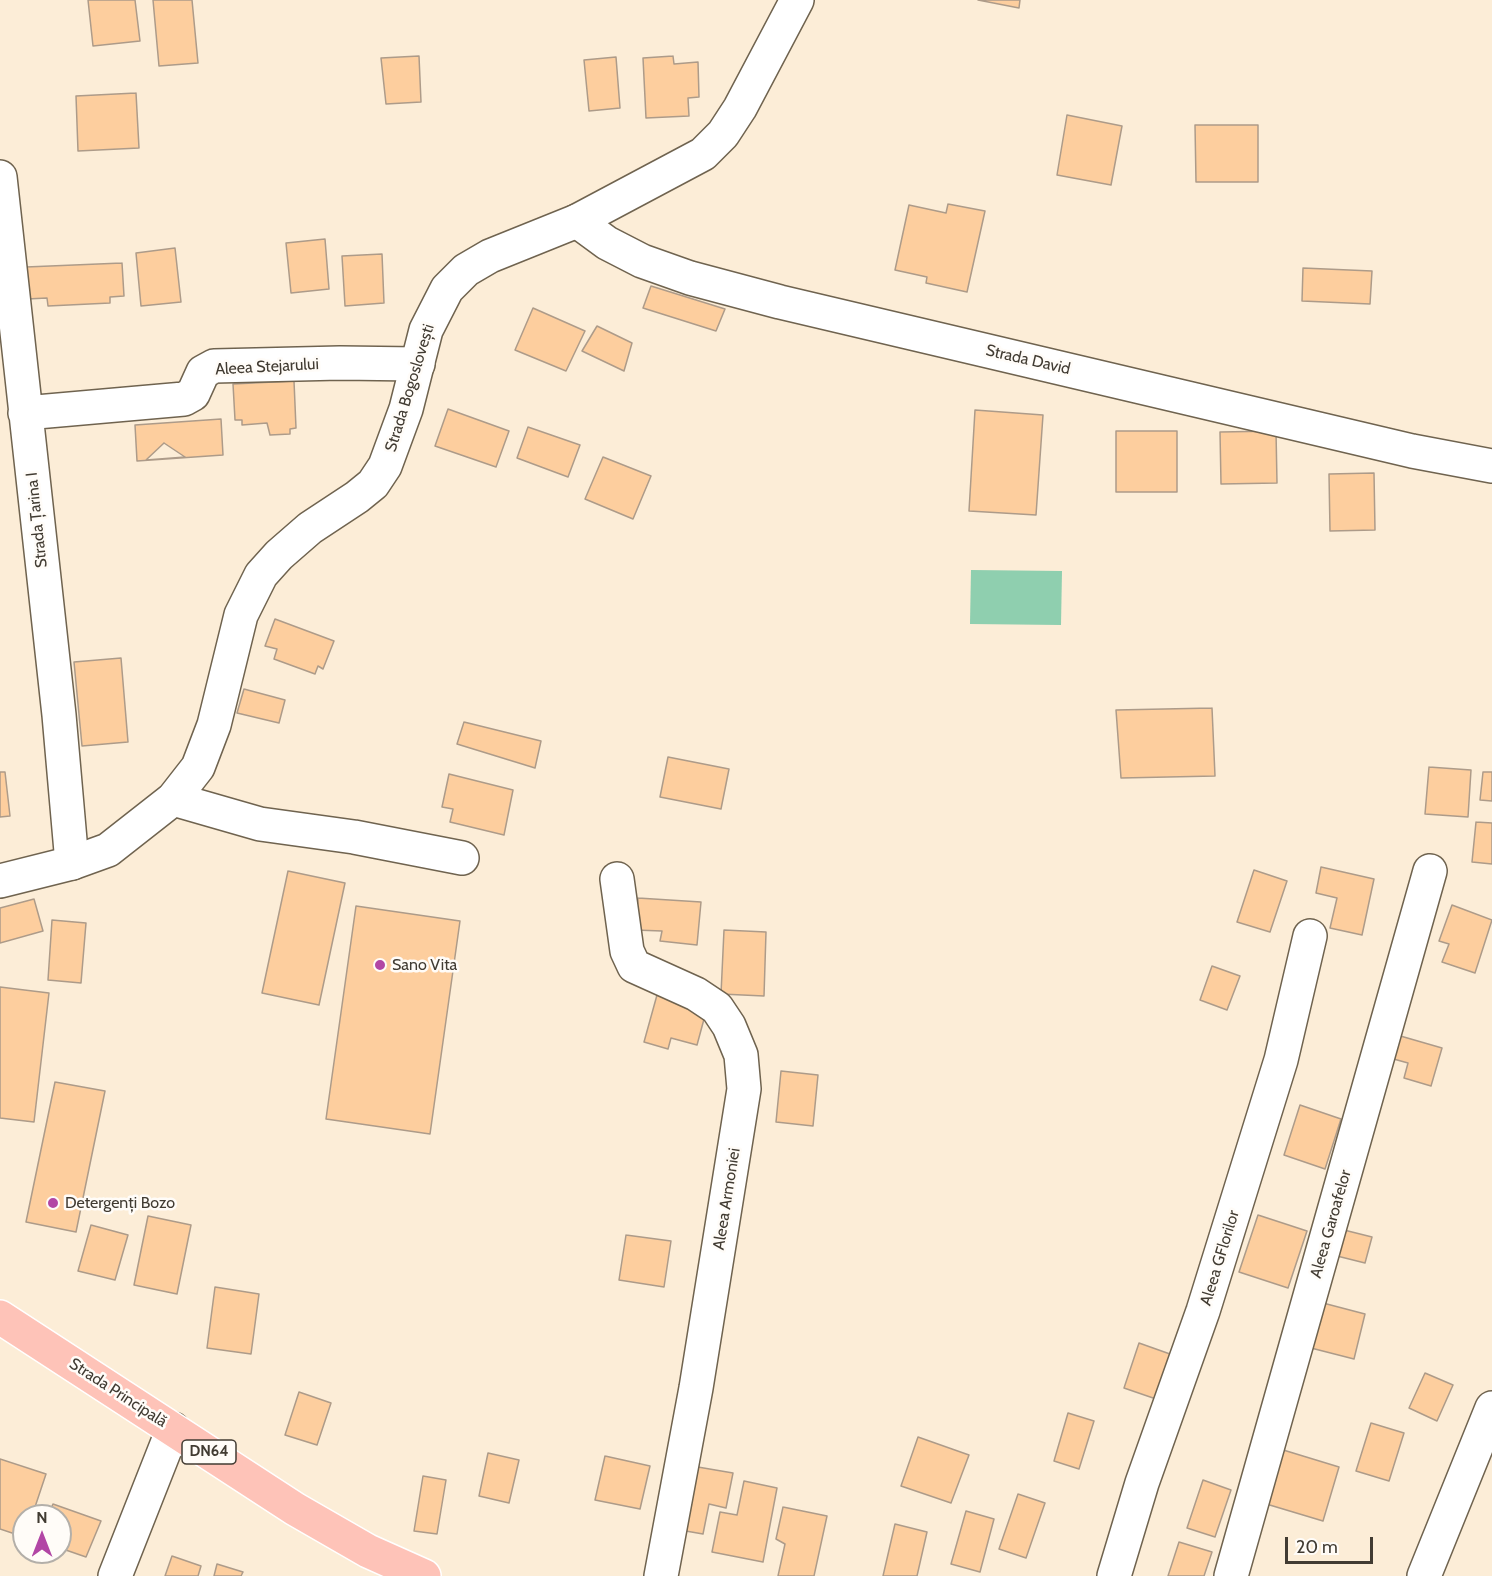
<!DOCTYPE html>
<meta charset="utf-8">
<style>
body{margin:0}
#map{position:relative;width:1492px;height:1576px;overflow:hidden;background:#fcedd7;font-family:Cabin,sans-serif}
canvas{display:block}
.north{position:absolute;left:12px;top:1504px;width:60px;height:60px;box-sizing:border-box;background:#fffcf8;border:2px solid #b3afa9;border-radius:50%;rotate:0deg;font-size:16px;font-weight:700;line-height:24px;text-align:center;color:#413b32}
.north::after{content:'';display:block;margin:auto;width:21px;height:27px;background:#b246a5;clip-path:polygon(50% 0,100% 100%,50% 72%,0 100%)}
.scale{position:absolute;left:1285px;top:1537px;width:88px;height:27px;box-sizing:border-box;border:3px solid #413b32;border-top:0;padding-left:8px;font-size:18px;line-height:21px;white-space:nowrap;color:#413b32;-webkit-text-stroke:4px #fffcf8;paint-order:stroke}
</style>
<div id="map">
<canvas width="1492" height="1576"></canvas>
<div class="north">N</div>
<div class="scale">20 m</div>
</div>
<script>
const context = document.querySelector('canvas').getContext('2d');
context.lineJoin = 'round';
function paint(path, color) { context.fillStyle = color; context.fill(path, 'evenodd'); }
const toPath = rows => new Path2D(rows.map(r => 'M' + r).join(''));
function strokePath(path, color, width, dash) { context.strokeStyle = color; context.lineWidth = width; context.lineCap = dash ? 'butt' : 'round'; context.setLineDash(dash || []); context.stroke(path); }
function write(font, color, halo, rows, align = 'center') {
  context.font = font + ' Cabin,sans-serif'; context.lineWidth = 5; context.setLineDash([]); context.textBaseline = 'middle'; context.strokeStyle = halo; context.fillStyle = color; for (const [text, x, y, turn = 0] of rows) {
    context.save(); context.translate(x, y); context.rotate((+turn || 0) * Math.PI / 180); context.textAlign = isNaN(turn) ? turn : align; if (halo) context.strokeText(text, 0, 0); context.fillText(text, 0, 0); context.restore();
  }
}
const green = toPath([
 [971,570,1062,571,1061,625,970,624]
]);
const building = toPath([
 [88,0,135,0,140,41,93,46,88,0],
 [153,0,192,0,198,63,159,66,153,0],
 [978,0,1020,0,1019,8,978,0],
 [419,56,421,102,386,104,381,58,419,56],
 [673,56,674,64,698,62,699,97,688,98,689,116,646,118,643,58,673,56],
 [616,57,620,108,589,111,584,60,616,57],
 [136,93,139,148,78,151,76,96,136,93],
 [1067,115,1122,126,1111,185,1057,175,1067,115],
 [1195,125,1258,125,1258,182,1196,182,1195,125],
 [948,204,985,211,967,292,926,283,927,277,895,270,909,205,946,213,948,204],
 [325,239,329,289,291,293,286,243,325,239],
 [175,248,181,302,141,306,136,253,175,248],
 [382,254,384,303,345,306,342,256,382,254],
 [122,263,124,296,110,297,110,303,48,306,47,298,27,299,26,267,122,263],
 [1303,268,1372,271,1370,304,1302,301,1303,268],
 [651,286,725,309,716,331,643,308,651,286],
 [533,308,585,331,566,371,515,350,533,308],
 [597,326,632,343,624,371,582,351,597,326],
 [294,381,296,428,290,429,290,434,270,435,267,423,242,425,242,420,235,420,233,384,294,381],
 [448,409,509,431,496,467,435,446,448,409],
 [975,410,1043,415,1036,515,969,511,975,410],
 [221,419,223,455,137,461,135,425,221,419],
 [528,427,580,445,568,477,517,458,528,427],
 [1116,431,1177,431,1177,492,1116,492,1116,431],
 [1276,431,1277,483,1221,484,1220,432,1276,431],
 [164,443,185,457,146,460,164,443],
 [603,457,651,476,633,519,585,499,603,457],
 [1374,473,1375,530,1330,531,1329,474,1374,473],
 [275,619,334,641,323,669,318,666,315,674,274,659,277,649,265,646,275,619],
 [121,658,128,742,82,746,74,662,121,658],
 [244,689,285,700,279,723,237,713,244,689],
 [1212,708,1215,776,1121,778,1116,710,1212,708],
 [464,722,541,741,535,768,457,744,464,722],
 [668,757,729,769,721,809,660,797,668,757],
 [1429,767,1471,770,1468,817,1425,814,1429,767],
 [0,772,5,772,10,816,0,817,0,772],
 [1483,772,1492,772,1492,801,1480,800,1483,772],
 [449,774,513,790,504,835,450,822,453,809,442,807,449,774],
 [1476,822,1492,823,1492,864,1472,862,1476,822],
 [1321,867,1374,879,1362,935,1330,928,1337,898,1316,893,1321,867],
 [1254,870,1287,881,1270,932,1237,922,1254,870],
 [288,871,345,883,319,1005,262,993,288,871],
 [638,898,701,902,697,945,660,941,662,931,635,930,638,898],
 [34,899,43,931,0,943,0,908,34,899],
 [1452,905,1492,920,1475,973,1442,962,1449,944,1439,941,1452,905],
 [356,906,460,921,430,1134,326,1119,356,906],
 [52,920,86,923,81,983,48,980,52,920],
 [724,930,766,932,764,996,721,994,724,930],
 [1212,966,1240,976,1227,1010,1200,1000,1212,966],
 [0,987,49,993,34,1122,0,1118,0,987],
 [657,995,707,1008,697,1045,671,1038,668,1049,644,1042,657,995],
 [1397,1035,1442,1048,1431,1086,1404,1078,1408,1063,1390,1058,1397,1035],
 [781,1071,818,1075,813,1126,776,1122,781,1071],
 [55,1082,105,1091,76,1232,26,1222,55,1082],
 [1300,1105,1341,1119,1325,1169,1284,1155,1300,1105],
 [1258,1215,1307,1231,1288,1288,1239,1272,1258,1215],
 [148,1216,191,1225,177,1294,134,1285,148,1216],
 [91,1225,128,1235,115,1280,78,1271,91,1225],
 [1340,1229,1372,1237,1365,1263,1333,1255,1340,1229],
 [626,1235,671,1241,664,1287,619,1280,626,1235],
 [215,1287,259,1294,251,1354,207,1348,215,1287],
 [1323,1303,1365,1314,1354,1359,1311,1348,1323,1303],
 [1139,1343,1170,1354,1156,1399,1124,1388,1139,1343],
 [1425,1373,1453,1385,1437,1421,1409,1408,1425,1373],
 [299,1392,331,1403,317,1445,285,1435,299,1392],
 [1068,1413,1094,1421,1079,1469,1054,1461,1068,1413],
 [1371,1423,1404,1433,1389,1481,1356,1471,1371,1423],
 [918,1437,969,1455,951,1503,901,1486,918,1437],
 [1280,1449,1339,1467,1323,1521,1263,1503,1280,1449],
 [488,1453,519,1460,509,1503,479,1496,488,1453],
 [605,1456,650,1466,640,1509,595,1500,605,1456],
 [0,1459,46,1474,32,1516,24,1516,24,1537,0,1529,0,1459],
 [692,1466,733,1473,726,1508,709,1504,703,1534,680,1530,692,1466],
 [423,1476,446,1480,437,1534,414,1531,423,1476],
 [1203,1480,1231,1490,1215,1537,1187,1528,1203,1480],
 [744,1481,777,1488,763,1562,712,1552,720,1512,737,1515,744,1481],
 [1018,1494,1045,1503,1026,1558,999,1549,1018,1494],
 [53,1504,101,1521,86,1557,60,1548,60,1516,48,1516,53,1504],
 [783,1507,827,1516,814,1576,778,1576,785,1544,776,1539,783,1507],
 [966,1511,994,1519,980,1572,951,1564,966,1511],
 [895,1524,927,1532,917,1576,883,1576,895,1524],
 [1179,1542,1212,1552,1204,1576,1168,1576,1179,1542],
 [172,1556,201,1566,198,1576,165,1576,172,1556],
 [217,1564,243,1572,241,1576,214,1576,217,1564]
]);
const minor = toPath([
 [0,177,59,715,72,863],
 [577,221,607,243,642,261,690,278,780,302,1412,451,1492,466],
 [25,413,184,399,193,394,203,372,214,366,340,363,418,364],
 [173,799,260,824,354,837,462,858],
 [617,879,627,951,634,966,696,994,717,1008,729,1026,741,1055,744,1089,696,1388,661,1576],
 [1114,1576,1142,1483,1203,1311,1281,1060,1310,936],
 [1231,1576,1430,871],
 [1424,1576,1492,1408]
]);
const tertiary = toPath([
 [0,881,72,863,108,850,173,799,198,767,214,725,241,615,261,575,279,555,310,528,357,497,373,484,385,466,406,409,426,330,447,289,466,270,490,256,577,221,703,154,723,134,740,108,797,0],
 [115,1576,173,1429]
]);
const primary = toPath([
 [0,1317,295,1509,368,1551,424,1576]
]);
const markers = [
 [380,965,6,"#b246a5"],
 [53,1203,6,"#b246a5"]
];
const shields = [
 [209,1452,54]
];
const shieldNames = [
 ["DN64",209,1452]
];
const streetNames = [
 ["Strada David",1028,360,13],
 ["Aleea Stejarului",267,367,-3],
 ["Strada Bogoslovești",410,388,-73],
 ["Strada Țarina I",37,520,-96],
 ["Aleea Armoniei",727,1199,-81],
 ["Aleea Garoafelor",1331,1224,-74],
 ["Aleea GFlorilor",1220,1258,-73],
 ["Strada Principală",118,1393,33]
];
const poiNames = [
 ["Sano Vita",392,965],
 ["Detergenți Bozo",65,1203]
];
paint(green, '#8fcfaf');
paint(building, '#fdce9e');
strokePath(building, '#ad9b89', 1.5);
strokePath(minor, '#6f634f', 36);
strokePath(tertiary, '#6f634f', 36);
strokePath(primary, '#fff', 36);
strokePath(minor, '#fff', 33);
strokePath(tertiary, '#fff', 33);
strokePath(primary, '#fec3b8', 33);
for (const [x, y, r, color] of markers) { const dot = new Path2D(); dot.arc(x, y, r, 0, 2 * Math.PI); context.fillStyle = color; context.fill(dot); strokePath(dot, '#fffcf8', 2); }
for (const [x, y, w] of shields) { const box = new Path2D(); box.roundRect(x - w / 2, y - 12, w, 24, 4.5); context.fillStyle = '#fffcf8'; context.fill(box); strokePath(box, '#413b32', 1.5); }
write('bold 15px', '#413b32', null, shieldNames);
write('16px', '#413b32', '#fffcf8', streetNames);
write('16px', '#413b32', '#fffcf8', poiNames, 'left');
</script>
